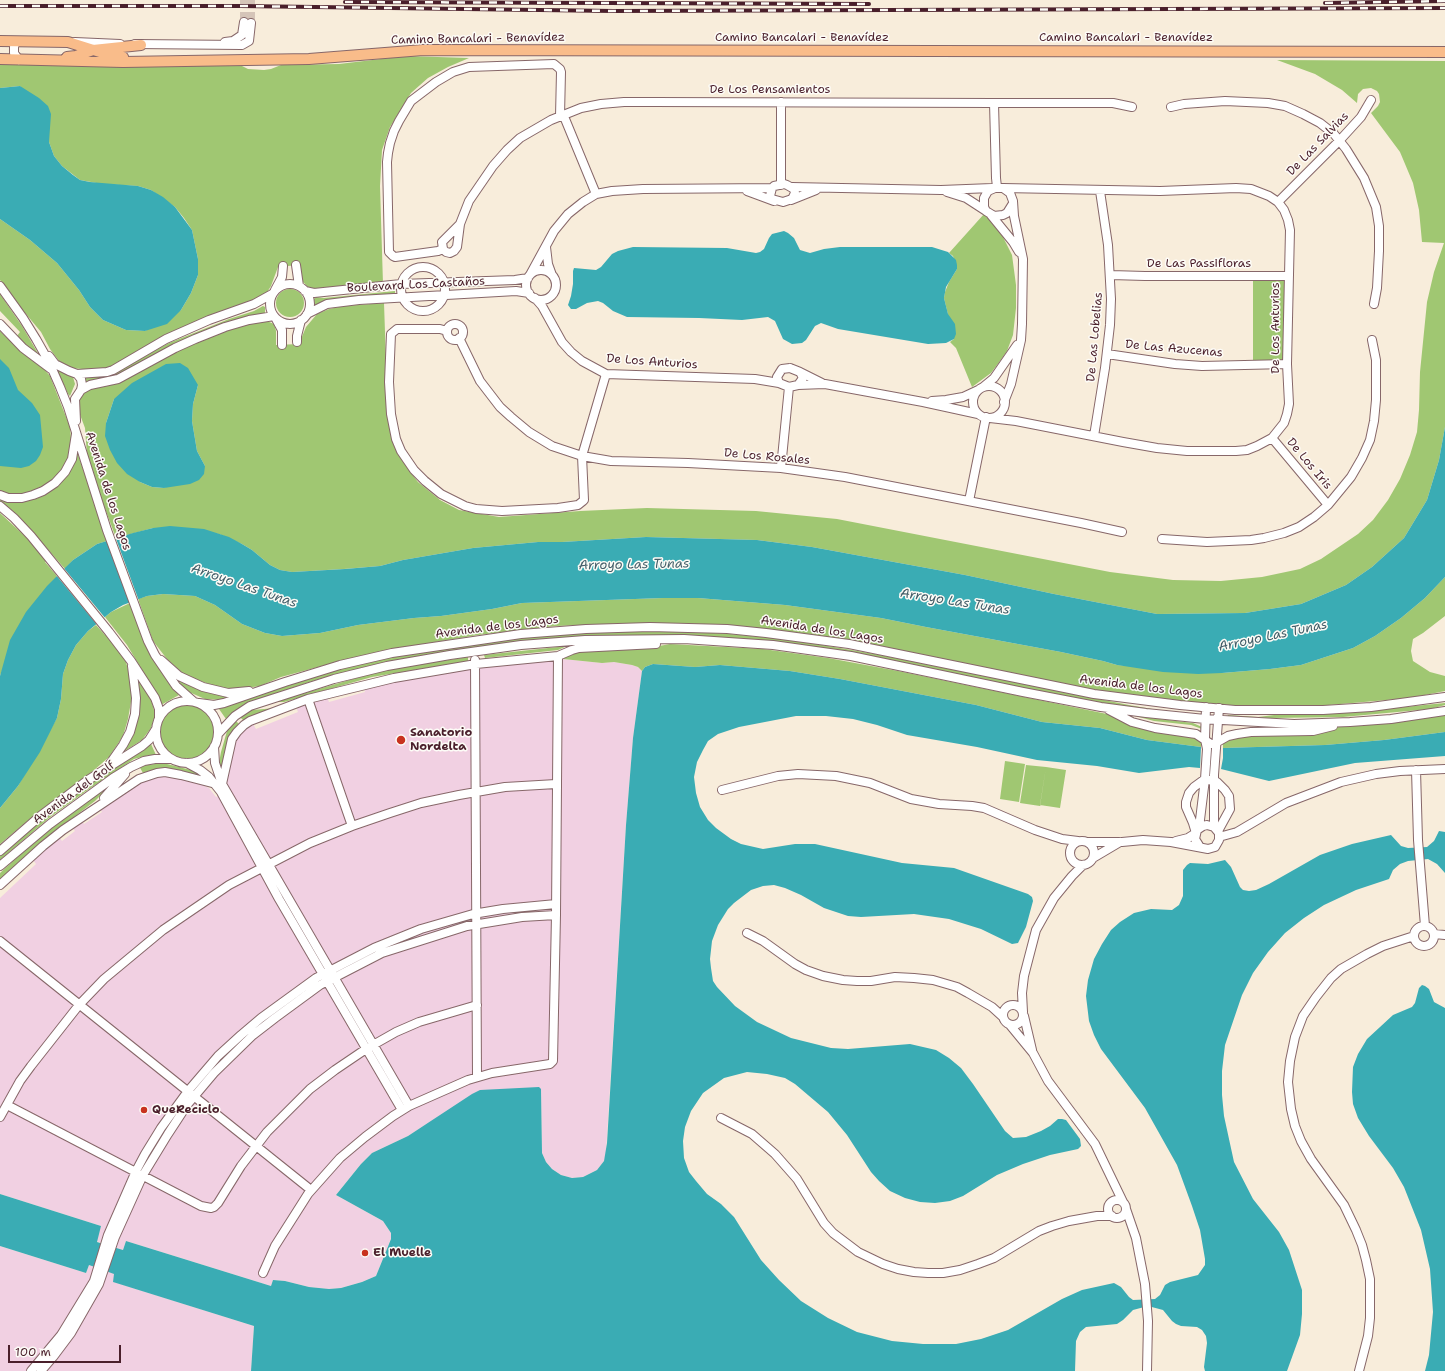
<!DOCTYPE html>
<meta charset="utf-8">
<style>
body{margin:0}
#map{position:relative;width:1445px;height:1371px;overflow:hidden;background:#f8eddb;font-family:"Shantell Sans",sans-serif}
canvas{display:block}
.scale{position:absolute;left:8px;top:1345px;width:113px;height:18px;box-sizing:border-box;border:2px solid #4a1f2b;border-top:0;padding-left:5px;font-size:12px;line-height:14px;white-space:nowrap;color:#4a1f2b;-webkit-text-stroke:3px #fdfcf7;paint-order:stroke}
</style>
<div id="map">
<canvas width="1445" height="1371"></canvas>
<div class="scale">100 m</div>
</div>
<script>
const context = document.querySelector('canvas').getContext('2d');
context.lineJoin = 'round';
function paint(path, color) { context.fillStyle = color; context.fill(path, 'evenodd'); }
const toPath = rows => new Path2D(rows.map(r => 'M' + r).join(''));
function strokePath(path, color, width, dash) { context.strokeStyle = color; context.lineWidth = width; context.lineCap = dash ? 'butt' : 'round'; context.setLineDash(dash || []); context.stroke(path); }
function write(font, color, halo, rows, align = 'center') {
  context.font = font + ' "Shantell Sans",sans-serif'; context.lineWidth = 3; context.setLineDash([]); context.textBaseline = 'middle'; context.strokeStyle = halo; context.fillStyle = color; for (const [text, x, y, turn = 0] of rows) {
    context.save(); context.translate(x, y); context.rotate((+turn || 0) * Math.PI / 180); context.textAlign = isNaN(turn) ? turn : align; if (halo) context.strokeText(text, 0, 0); context.fillText(text, 0, 0); context.restore();
  }
}
const built = toPath([
 [563,659,602,663,614,662,632,665,638,667,642,671,633,738,626,825,606,1153,604,1161,597,1170,583,1177,572,1178,561,1175,552,1169,546,1162,542,1153,541,1089,424,1126,408,1136,372,1153,361,1164,336,1195,383,1221,391,1233,392,1236,376,1276,362,1282,341,1288,329,1289,309,1287,285,1281,273,1280,271,1286,126,1241,123,1250,96,1241,101,1226,0,1194,0,898,36,864,33,860,59,837,62,841,75,831,72,827,81,820,84,824,102,812,99,807,116,796,152,776,167,775,189,779,209,788,216,797,230,790,226,780,235,740,245,728,253,724,256,729,298,712,296,707,327,696,329,702,365,692,364,686,472,668,539,660],
 [0,1246,86,1273,89,1265,115,1274,114,1282,254,1326,251,1371,0,1371]
]);
const green = toPath([
 [406,56,469,58,448,67,428,78,411,93,390,127,382,150,380,186,383,284,316,290,308,287,304,283,300,278,298,265,278,267,271,286,266,294,258,300,111,367,103,369,93,370,71,368,62,365,50,349,41,332,16,302,0,280,0,219,30,240,57,263,79,290,90,307,103,320,126,330,145,331,181,310,191,293,198,275,198,259,192,230,184,218,175,207,151,190,138,186,102,184,80,180,62,166,54,156,49,142,49,129,20,86,0,88,0,62,240,65,248,69,264,70,271,69,281,65,339,64],
 [1277,60,1445,61,1445,427,1439,460,1427,500,1404,538,1372,567,1346,585,1301,604,1245,613,1157,614,1054,594,965,575,812,547,757,540,646,537,562,542,538,542,473,548,403,560,380,566,344,569,292,572,280,570,270,565,252,550,242,544,219,534,153,528,116,538,101,498,87,455,85,428,79,412,77,400,82,391,170,354,210,336,255,321,267,321,274,324,276,331,276,345,299,344,306,327,317,314,329,309,344,306,384,303,388,420,392,437,398,452,408,469,418,482,440,500,459,510,499,517,580,511,647,508,756,511,837,519,1110,572,1173,580,1221,581,1262,577,1300,569,1321,559,1358,534,1373,520,1388,500,1400,479,1410,455,1417,432,1419,410,1420,372,1427,302,1434,272,1444,243,1422,242,1419,210,1413,183,1400,152,1371,113,1378,106,1380,102,1379,94,1377,91,1371,88,1363,89,1358,94,1357,103,1342,90,1315,74],
 [198,385,193,404,192,421,197,451,205,466,164,488,152,487,140,482,106,423,114,399],
 [984,214,992,221,1000,231,1012,255,1016,285,1016,308,1013,335,1007,351,1000,361,991,373,972,387,956,348,950,342,954,339,944,298,945,292,949,282,957,269,953,256,949,253],
 [1253,279,1285,279,1285,362,1253,362],
 '276 303a14 14 0 1 1 28 0a14 14 0 1 1-28 0Z',
 [395,291,395,295,315,306,314,299,316,297,324,298],
 [0,294,22,326,39,355,23,343,17,336,20,332,0,311],
 [263,306,265,307,265,313,230,323,117,376,99,381,84,382,83,377,99,377,109,375,169,343,229,319,254,311],
 [0,331,8,339,44,369,50,376,70,427,71,438,68,458,64,467,53,480,36,491,17,495,0,493],
 [56,368,73,377,75,384,70,396,68,394],
 [77,451,107,541,97,544,73,560,65,569,37,537,18,517,0,502,0,499,24,501,38,498,50,490],
 [0,513,29,540,47,560,45,562,57,576,1,673,0,676],
 [1445,577,1445,616,1423,633,1413,639,1411,651,1413,661,1430,672,1445,676,1445,691,1410,698,1329,705,1229,705,1172,701,1119,694,746,627,705,624,637,623,556,626,478,635,406,647,333,663,281,677,260,686,232,690,217,687,190,677,182,673,167,659,153,641,138,599,147,596,163,594,195,596,215,605,242,624,265,633,282,636,320,633,358,625,414,618,441,616,492,609,522,603,663,598,698,598,785,605,881,618,926,627,1061,652,1103,661,1117,665,1222,673,1270,669,1301,665,1353,648,1375,636,1401,618,1425,598],
 [130,603,175,690,179,695,161,705,159,698,127,645,105,617,111,612],
 [96,625,105,635,108,633,119,648,126,662,132,684,132,696,128,719,123,736,109,757,93,771,37,813,0,844,0,808,18,786,57,718,61,699,63,674,68,660,76,645,88,631],
 [630,631,678,631,730,634,793,640,875,654,1129,705,1158,710,1199,714,1115,706,837,651,679,635,587,637,378,665,322,678,285,690,243,705,226,719,219,709,320,674,376,660,484,643,542,636,586,632],
 [670,644,763,649,828,658,898,671,1107,714,1190,735,1202,743,1201,747,1147,740,1100,728,1042,722,976,705,840,679,790,671,720,665,695,667,653,664,645,667,642,671,638,667,632,665,614,662,602,663,563,659,565,656,570,653,603,649,643,649],
 [567,646,558,650,485,658,484,655],
 [468,657,468,661,372,677,284,702,274,702,370,674,402,667],
 [175,677,235,695,224,700,205,699,189,692,182,686],
 [137,679,150,696,154,710,154,719,151,728,142,740,120,754,126,742],
 [1445,703,1445,705,1430,709,1343,717,1270,718,1228,717,1228,715,1258,717,1282,714,1343,713],
 '160 732a27 27 0 1 1 54 0a27 27 0 1 1-54 0Z',
 [276,708,244,721,239,716,252,710],
 [1445,714,1445,732,1384,740,1325,745,1223,748,1223,741,1237,735,1318,731,1348,725],
 [1135,716,1193,723,1202,727,1202,729,1191,725,1154,721],
 [235,720,239,724,229,738,221,774,218,768,221,752,227,731],
 [151,744,156,755,150,755,134,759,89,789,49,818,0,860,0,855,47,814,87,785],
 [1005,761,1025,764,1019,802,1000,799],
 [163,763,191,770,200,774,208,779,158,769,143,773,139,766],
 [1026,765,1046,767,1040,806,1020,803],
 [1046,767,1066,770,1060,808,1040,805],
 [114,782,95,801,45,839,0,880,0,873,42,835,81,805]
]);
const water = toPath([
 [20,86,39,98,48,106,51,114,49,142,54,156,62,166,73,175,80,180,90,182,138,186,151,190,163,197,175,207,192,230,198,259,198,275,191,293,181,310,167,324,145,331,126,330,103,320,90,307,79,290,57,263,30,240,0,219,0,88],
 [784,231,788,233,794,238,800,250,810,253,824,249,840,247,932,247,948,252,956,260,957,265,957,269,946,287,944,298,948,314,955,324,956,334,954,339,946,343,928,344,838,329,821,323,815,326,806,340,802,343,792,344,783,339,775,321,768,317,742,320,699,318,627,317,613,311,603,303,598,301,587,303,576,309,571,309,568,305,571,296,573,284,573,271,574,268,596,270,601,267,612,254,618,251,633,247,727,248,756,253,760,252,764,249,769,238,772,234],
 [0,359,9,368,18,390,32,403,40,415,43,447,40,455,36,461,29,466,21,468,0,466],
 [180,363,188,368,198,385,193,404,192,421,197,451,205,466,204,474,199,480,190,484,164,488,152,487,140,482,127,474,117,463,110,450,105,436,106,423,114,399,132,383,166,364],
 [1445,427,1445,577,1425,598,1401,618,1375,636,1353,648,1301,665,1270,669,1222,673,1198,674,1163,672,1117,665,1103,661,1061,652,926,627,881,618,785,605,698,598,663,598,522,603,492,609,441,616,414,618,358,625,320,633,282,636,265,633,242,624,215,605,195,596,163,594,147,596,123,605,111,612,88,631,76,645,68,660,63,674,61,699,57,718,40,752,18,786,0,808,0,676,10,640,26,612,47,586,73,560,97,544,133,533,153,528,170,526,204,529,229,537,242,544,252,550,270,565,280,570,292,572,345,569,380,566,403,560,473,548,538,542,562,542,646,537,757,540,812,547,965,575,1054,594,1157,614,1245,613,1301,604,1346,585,1372,567,1404,538,1427,500,1439,460],
 [653,664,695,667,720,665,790,671,840,679,976,705,1042,722,1100,728,1147,740,1201,747,1200,768,1189,767,1139,773,1097,766,1037,760,977,747,907,735,877,725,853,719,826,716,796,716,739,727,718,734,708,741,703,750,697,762,694,777,696,793,700,807,708,820,716,828,731,839,741,844,763,849,795,844,815,844,902,863,954,868,1028,894,1032,897,1033,901,1026,927,1018,943,1012,944,981,929,949,919,914,914,861,917,848,916,824,908,801,895,785,888,774,885,763,886,751,890,734,903,728,909,718,925,712,941,710,959,711,968,713,981,717,987,735,1006,757,1022,791,1038,831,1048,848,1049,910,1044,936,1050,949,1058,961,1068,973,1084,1005,1131,1013,1138,1026,1137,1041,1131,1050,1126,1058,1119,1062,1119,1066,1120,1080,1139,1081,1146,1078,1149,1050,1155,1023,1164,997,1175,963,1196,950,1201,935,1203,920,1202,905,1198,890,1191,879,1181,871,1172,847,1135,828,1112,795,1084,785,1078,767,1074,747,1072,724,1078,703,1093,691,1111,685,1127,683,1141,684,1158,689,1172,696,1181,707,1194,721,1204,734,1217,761,1260,779,1280,801,1301,828,1318,857,1332,892,1341,923,1344,956,1344,981,1339,1008,1330,1062,1299,1082,1290,1114,1283,1121,1287,1129,1297,1133,1300,1155,1299,1160,1295,1165,1285,1170,1282,1198,1275,1205,1265,1205,1259,1200,1230,1192,1206,1177,1165,1145,1108,1101,1049,1094,1035,1089,1021,1086,996,1088,980,1094,959,1102,944,1111,930,1120,922,1134,913,1151,909,1172,910,1179,905,1183,896,1183,870,1187,865,1190,863,1208,864,1225,860,1231,867,1240,887,1243,890,1249,891,1256,890,1269,884,1320,855,1352,844,1391,835,1401,846,1408,848,1427,847,1434,841,1439,831,1445,832,1445,873,1437,864,1428,859,1408,861,1400,864,1393,870,1389,879,1356,890,1324,905,1304,918,1285,933,1268,952,1253,973,1242,995,1225,1045,1222,1071,1222,1095,1224,1116,1234,1162,1253,1199,1279,1232,1289,1250,1302,1290,1302,1314,1300,1335,1287,1371,1205,1371,1204,1367,1207,1343,1206,1336,1202,1330,1197,1327,1181,1326,1176,1324,1172,1321,1163,1310,1148,1306,1133,1310,1123,1320,1117,1324,1086,1327,1080,1332,1076,1341,1075,1371,251,1371,254,1326,113,1282,114,1274,89,1265,86,1273,0,1246,0,1194,101,1226,97,1242,123,1250,126,1241,271,1286,273,1280,285,1281,309,1287,329,1289,341,1288,362,1282,376,1276,391,1239,391,1233,383,1221,336,1195,361,1164,372,1153,408,1136,472,1094,480,1090,539,1087,541,1089,542,1153,546,1162,552,1169,561,1175,572,1178,583,1177,597,1170,604,1161,607,1143,626,825,633,738,642,671,645,667],
 [1445,732,1445,756,1355,763,1269,781,1221,769,1223,758,1223,748,1325,745,1384,740],
 [1422,985,1425,986,1429,989,1434,1002,1445,1008,1445,1371,1425,1371,1429,1355,1433,1312,1430,1269,1421,1230,1404,1187,1393,1168,1369,1136,1358,1118,1353,1104,1352,1092,1353,1067,1358,1054,1367,1039,1393,1015,1412,1007,1415,1003,1419,988]
]);
const pier = toPath([
 [115,536,139,601,130,604,107,539],
 [63,567,106,619,98,626,56,575]
]);
const minorTunnel = toPath([
 [244,0,244,22],
 [251,0,251,23]
]);
const minor = toPath([
 [16,41,14,47,14,53,19,60],
 [75,42,120,44],
 [225,42,233,41,242,35,244,22],
 [135,44,242,45,249,41,251,23],
 [781,102,781,185],
 [994,103,996,178,997,187],
 [1171,107,1184,104,1225,101,1268,103,1285,106,1303,114,1320,123,1334,134,1346,149,1364,178,1376,207,1379,226,1379,251,1377,288,1374,304],
 [563,114,596,194],
 [784,184,787,185,794,189,795,193,792,199,783,202,772,199,770,196,772,188,774,186,784,184],
 [792,187,941,190,992,188],
 [747,191,774,201],
 [947,192,966,198,986,211],
 [791,200,816,190],
 [1278,202,1340,140,1361,117,1371,100],
 [991,215,1013,242,1019,252],
 [460,224,442,242,443,249,446,252,450,253,454,251,457,247,460,224,469,201,493,166,507,150,520,138,551,120,581,108,601,104,624,102,653,102,994,103,1113,103,1132,107],
 [546,247,548,264,552,275],
 [443,249,438,251,395,257,393,256,389,252,387,162,388,153,390,143,394,131,399,121,411,101,436,82,453,72,469,67,554,64,560,69,561,72,560,116],
 [296,265,299,286],
 '401 289a22 22 0 1 1 44 0a22 22 0 1 1-44 0Z',
 '526 285a15 15 0 1 1 30 0a15 15 0 1 1-30 0Z',
 [530,275,554,231,568,214,583,202,596,194,612,191,643,189,772,188],
 [1111,275,1145,276,1288,276],
 '270 304a20 20 0 1 1 40 0a20 20 0 1 1-40 0Z',
 [0,286,23,318,36,339,49,362,60,387,68,407,107,530,148,641,155,655,176,686,193,701],
 [275,290,282,277,283,266],
 [305,291,314,293,401,284,515,280,528,278],
 [535,298,542,306,562,342,571,352,582,361,606,374,755,379,779,383],
 [307,314,327,304,359,300,516,291,529,293],
 [276,319,282,330,282,345],
 [0,324,23,348,51,369],
 '447 332a8 8 0 1 1 16 0a8 8 0 1 1-16 0Z',
 [447,331,440,329,397,329,391,334,389,382,391,414,396,439,401,451,414,470,425,481,441,494,465,506,476,509,502,511,558,508,578,505,583,501,584,500,582,456,606,374],
 [459,338,480,381,500,407,511,417,529,432,552,446,582,456,611,461,688,463,781,468,845,477,1081,523,1122,532],
 [297,342,297,336,301,320],
 [1107,354,1175,364,1202,366,1287,364],
 [49,356,55,364,69,371,77,374,81,379,82,385,81,390,75,399,76,421],
 [790,368,800,372,803,378,798,385,789,387,779,383,777,377,782,369,790,368],
 [800,372,822,383],
 [77,374,107,372,113,370,166,339,209,320,254,304,272,294],
 [798,385,825,384,923,402,978,414],
 '973 402a16 16 0 1 1 32 0a16 16 0 1 1-32 0Z',
 [983,387,994,378,1017,345],
 [81,390,90,385,118,379,175,348,195,339,225,327,249,320,274,316],
 [932,401,946,400,963,397,978,390],
 [1004,402,1011,384,1021,340,1022,324,1023,259,1014,216,1013,201,1010,193,1003,188,995,188,988,191,984,198,984,207,986,211,994,216,1003,215,1007,213,1012,205],
 [990,418,1016,421,1123,442,1157,448,1187,451,1236,451,1247,450,1257,446,1272,438,1284,423,1287,414,1289,404,1287,364,1290,230,1288,220,1284,210,1278,202,1269,196,1251,189,1236,188,1160,191,1003,188],
 [1094,436,1105,368,1110,325,1111,299,1108,245,1100,191],
 [1272,438,1328,505],
 [781,468,789,387],
 [0,495,8,498,22,498,33,495,43,491,55,483,65,472,72,459,76,434],
 [969,501,986,417],
 [0,506,14,518,31,536,109,632,131,661,155,698,159,709,159,718],
 [1162,539,1207,542,1251,540,1264,538,1284,533,1299,527,1314,517,1328,505,1351,477,1362,458,1370,440,1374,421,1376,400,1376,360,1372,340],
 [161,660,179,676,203,687,228,693,249,691],
 [475,660,477,1077],
 [308,699,352,826],
 '156 732a31 31 0 1 1 62 0a31 31 0 1 1-62 0Z',
 [199,703,214,705,224,703,285,682,340,665,392,653,521,634,586,629,650,627,727,629,766,633,849,644,1094,694,1180,705,1235,710,1323,710,1371,707,1445,697],
 [1109,710,1132,722,1155,728,1196,734,1211,744,1214,744,1228,736,1237,734,1251,732,1313,731,1333,726],
 [218,734,235,716,250,706,334,679,387,666,450,655,521,645,585,640,684,639,773,645,851,656,1023,692,1101,707,1146,713,1205,719,1294,724,1350,722,1391,719,1445,711],
 [214,747,215,763,222,784,409,1106],
 [187,763,200,770,209,777,221,792,279,899,402,1110],
 [109,765,123,745,130,732,135,714,136,698,132,666],
 [1416,770,1418,840,1425,926],
 [222,784,232,739,237,732,244,725,250,721,308,699,394,678,476,664,558,656,572,650,579,648,656,644],
 [722,790,778,776,798,774,836,776,870,783,911,799,939,804,972,806,984,808,1035,830,1062,839,1078,841],
 [104,798,125,774],
 [1214,827,1214,775,1219,708],
 [1199,828,1205,779,1207,749,1205,739,1206,707],
 [1219,837,1237,832,1286,803,1341,782,1376,774,1400,771,1445,769],
 '1070 853a12 12 0 1 1 24 0a12 12 0 1 1-24 0Z',
 [1176,841,1188,838,1196,833,1193,823,1186,807,1186,802,1189,793,1194,787,1205,779,1217,782,1225,790,1229,796,1230,809,1218,831],
 [1088,842,1122,842,1143,840,1171,842,1208,849,1215,847,1219,840,1219,833,1214,827,1207,825,1203,826,1197,830,1195,839,1200,847],
 [0,851,39,817,63,799,88,780,142,746,149,740,156,729],
 [1093,858,1120,842],
 [0,866,50,824,113,778,131,767,144,761,155,759,171,759],
 [0,885,43,846,63,830,139,779,157,773,165,772,181,775,212,783],
 '1414 936a10 10 0 1 1 20 0a10 10 0 1 1-20 0Z',
 [747,933,763,941,795,964,806,970,823,976,843,980,857,981,871,981,895,977,914,978,933,980,957,987,968,993,992,1007,1003,1017],
 [1434,934,1445,935],
 [0,941,311,1190],
 '1003 1015a10 10 0 1 1 20 0a10 10 0 1 1-20 0Z',
 [1023,1012,1022,993,1024,976,1036,930,1054,898,1072,876,1083,865],
 [1024,1016,1032,1050],
 [1010,1025,1033,1053,1048,1081,1095,1144,1123,1202],
 [7,1105,201,1206,211,1208,214,1207,218,1203,241,1166,267,1132,310,1089,335,1070,366,1049,396,1032,419,1022,477,1005],
 [0,1117,20,1081,31,1066,79,1005,104,979,163,930,229,885,310,843,352,826,390,813,421,803,459,795,505,787,556,784],
 [721,1118,752,1134,775,1154,797,1179,824,1223,833,1233,858,1252,883,1264,898,1269,914,1272,928,1273,943,1273,960,1270,978,1264,994,1258,1039,1231,1052,1226,1069,1221,1097,1216,1112,1216],
 '1108 1209a9 9 0 1 1 18 0a9 9 0 1 1-18 0Z',
 [1126,1209,1136,1238,1145,1284,1148,1321,1147,1371],
 [263,1273,275,1246,308,1194,340,1158,365,1137,393,1116,409,1106,468,1080,492,1073,550,1064,553,1061,556,915,558,656],
 [31,1371,61,1335,94,1281,108,1235,136,1171,145,1154,161,1128,188,1091,218,1056,241,1035,261,1018,316,978,374,948,421,929,473,914,503,909,556,904],
 [41,1371,53,1357,71,1333,99,1284,115,1237,143,1175,168,1134,187,1105,214,1073,253,1035,275,1018,320,985,382,953,467,926,522,917,556,915],
 [1359,1371,1368,1336,1370,1318,1370,1279,1366,1260,1362,1245,1356,1230,1344,1205,1311,1159,1301,1141,1295,1126,1291,1109,1288,1082,1290,1061,1295,1037,1303,1016,1316,997,1331,978,1341,969,1367,954,1383,946,1414,936]
]);
const major = toPath([
 [0,41,68,42,103,53,123,57],
 [67,57,76,56,93,50,141,45],
 [0,59,123,62,309,59,423,50,1445,52]
]);
const rail = toPath([
 [345,2,869,4],
 [1325,3,1445,1],
 [0,6,240,6,614,11,1445,8]
]);
const markers = [
 [401,740,5,"#c8321e"],
 [144,1110,4,"#c8321e"],
 [365,1253,4,"#c8321e"]
];
const streetNames = [
 ["Camino Bancalari - Benavídez",802,38],
 ["Camino Bancalari - Benavídez",1126,38],
 ["Camino Bancalari - Benavídez",478,39,-1],
 ["De Los Pensamientos",770,90],
 ["De Las Salvias",1318,144,-46],
 ["De Las Passifloras",1199,264],
 ["Boulevard Los Castaños",416,285,-3],
 ["De Los Anturios",1276,328,-90],
 ["De Las Lobelias",1095,337,-85],
 ["De Las Azucenas",1174,349,5],
 ["De Los Anturios",652,362,4],
 ["De Los Rosales",767,457,5],
 ["De Los Iris",1309,464,50],
 ["Avenida de los Lagos",108,491,72],
 ["Avenida de los Lagos",497,627,-7],
 ["Avenida de los Lagos",822,630,9],
 ["Avenida de los Lagos",1141,687,7],
 ["Avenida del Golf",74,793,-36]
];
const poiNames = [
 ["Sanatorio",410,733],
 ["Nordelta",410,747],
 ["QueReciclo",152,1110],
 ["El Muelle",373,1253]
];
const waterNames = [
 ["Arroyo Las Tunas",634,565,-1],
 ["Arroyo Las Tunas",244,586,19],
 ["Arroyo Las Tunas",955,602,9],
 ["Arroyo Las Tunas",1273,636,-12]
];
paint(built, '#f1d0e2');
paint(green, '#a0c772');
paint(water, '#3aacb4');
paint(pier, '#f8eddb');
strokePath(minorTunnel, '#d5c4b8', 8, [8, 4]);
strokePath(minor, '#876769', 10);
strokePath(major, '#876769', 12);
strokePath(minor, '#fff', 8);
strokePath(major, '#f9bc8a', 10);
strokePath(rail, '#4a1f2b', 4);
strokePath(rail, '#fdfcf7', 2.5, [8]);
for (const [x, y, r, color] of markers) { const dot = new Path2D(); dot.arc(x, y, r, 0, 2 * Math.PI); context.fillStyle = color; context.fill(dot); strokePath(dot, '#fdfcf7', 1.5); }
write('12px', '#4a1f2b', '#fdfcf7', streetNames);
write('bold 12px', '#4a1f2b', '#fdfcf7', poiNames, 'left');
write('italic 13px', '#435e69', '#fdfcf7', waterNames);
</script>
